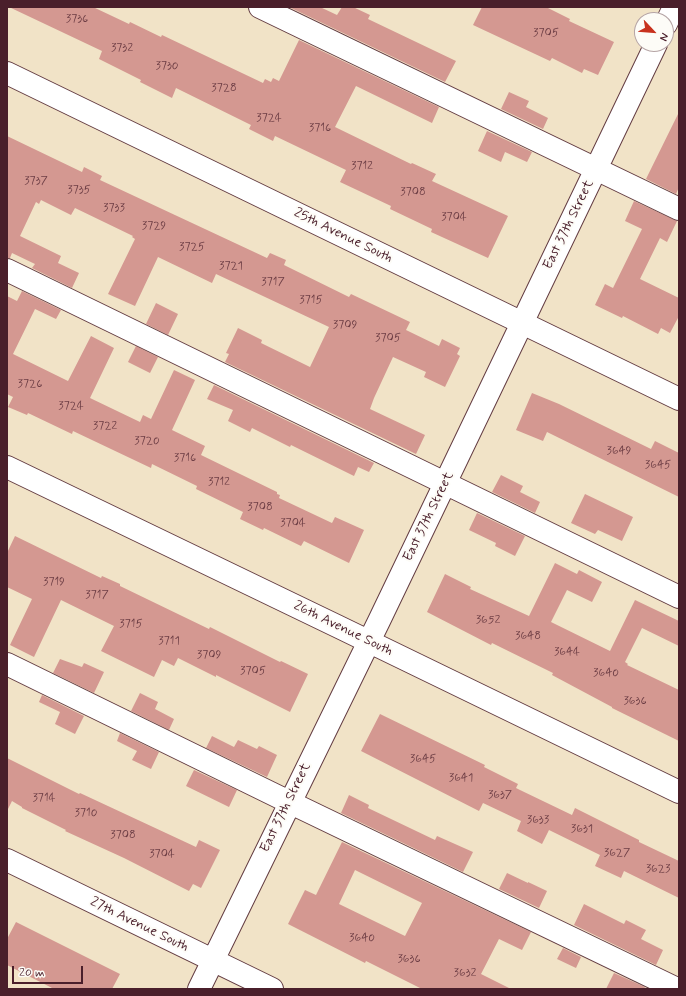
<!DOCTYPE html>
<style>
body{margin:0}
#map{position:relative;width:686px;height:996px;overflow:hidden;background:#f1e3c7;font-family:Mynerve,sans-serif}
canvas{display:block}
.frame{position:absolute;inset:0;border:8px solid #4a1f2b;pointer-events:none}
.north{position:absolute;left:634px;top:12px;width:40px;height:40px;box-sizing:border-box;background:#fdfcf7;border:1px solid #b5a4a5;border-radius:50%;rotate:116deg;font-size:11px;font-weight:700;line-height:16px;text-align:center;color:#4a1f2b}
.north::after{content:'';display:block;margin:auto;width:14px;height:18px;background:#c8321e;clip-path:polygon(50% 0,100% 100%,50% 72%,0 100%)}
.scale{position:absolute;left:12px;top:966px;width:71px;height:18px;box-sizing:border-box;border:2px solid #4a1f2b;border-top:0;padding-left:5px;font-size:12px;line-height:14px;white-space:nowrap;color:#4a1f2b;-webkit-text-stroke:3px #fdfcf7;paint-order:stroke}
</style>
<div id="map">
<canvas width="686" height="996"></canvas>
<div class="frame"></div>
<div class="north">N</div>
<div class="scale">20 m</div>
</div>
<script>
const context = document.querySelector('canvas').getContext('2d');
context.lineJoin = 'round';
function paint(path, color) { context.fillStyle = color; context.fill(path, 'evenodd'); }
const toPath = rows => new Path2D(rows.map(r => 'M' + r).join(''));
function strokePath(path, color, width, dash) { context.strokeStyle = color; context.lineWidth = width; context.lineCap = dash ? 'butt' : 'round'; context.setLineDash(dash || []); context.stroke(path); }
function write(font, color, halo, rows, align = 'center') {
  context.font = font + ' Mynerve,sans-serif'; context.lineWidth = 4; context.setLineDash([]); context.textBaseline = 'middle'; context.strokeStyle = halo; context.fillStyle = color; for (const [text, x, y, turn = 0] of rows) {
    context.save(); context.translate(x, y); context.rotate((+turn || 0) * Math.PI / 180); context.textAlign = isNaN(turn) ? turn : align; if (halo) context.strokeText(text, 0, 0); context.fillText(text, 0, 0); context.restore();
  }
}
const building = toPath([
 [9,7,93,7,129,24,130,22,161,37,162,35,263,83,265,79,271,82,273,78,279,81,299,40,439,107,432,123,356,86,335,127,411,164,412,163,436,174,432,181,508,216,488,258,431,232,432,229,390,209,391,206,340,182,346,170,275,136,273,141,249,129,251,125,176,88,172,98,140,82,141,80,99,59,102,51],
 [289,7,320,7,337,15,342,7,353,7,370,15,368,19,456,61,445,82],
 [482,7,546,7,570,19,569,21,614,42,598,75,584,69,582,73,552,58,550,61,473,25],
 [509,92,529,101,526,107,548,118,543,129,501,109],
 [679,112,679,187,676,194,646,179],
 [487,131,532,152,527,162,505,152,501,162,478,151],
 [7,136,82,172,84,167,102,176,100,180,267,258,270,253,286,260,284,265,349,297,351,294,410,322,406,330,439,346,442,339,460,348,457,354,460,356,445,387,424,377,426,372,393,357,374,398,370,409,425,435,416,454,225,362,229,354,226,353,238,328,262,340,261,343,310,367,329,327,216,274,212,283,158,257,135,306,108,294,135,239,132,237,133,236,75,208,71,215,41,200,39,204,36,202,20,236,61,256,58,263,79,273,72,288,32,268,35,264,12,253,10,258,7,258],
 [634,201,677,221,667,242,660,238,640,279,679,298,679,316,670,333,661,328,658,334,623,316,622,318,595,305,605,284,613,288,642,229,625,221],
 [22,291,61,310,56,319,35,309,13,354,68,381,91,336,114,348,90,398,140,422,143,415,151,419,174,370,195,380,172,430,205,446,201,455,277,492,277,494,280,495,279,498,332,523,335,517,364,530,349,563,304,541,301,546,264,528,263,530,240,519,243,512,196,489,197,486,152,464,151,468,73,431,72,434,28,413,27,415,8,407,13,397,7,394,7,296,17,301],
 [156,303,178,314,168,335,146,324],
 [136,346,158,357,150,373,128,362],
 [214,385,374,463,369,472,358,467,354,476,291,445,290,447,252,428,250,432,228,421,233,410,207,399],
 [532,393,559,404,651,449,655,441,679,453,679,497,547,432,543,441,516,430],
 [501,475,523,486,520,492,540,502,535,513,492,492],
 [585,494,633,517,622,541,598,530,595,534,571,523],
 [477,513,525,536,515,556,495,546,496,543,469,530],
 [15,536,101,578,102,576,120,584,120,586,180,615,209,629,210,627,280,662,281,661,308,674,290,712,216,675,216,677,178,658,174,666,162,660,154,677,101,651,114,626,61,600,34,657,10,645,32,599,7,587,7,553],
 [555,563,577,574,579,570,602,582,592,602,567,590,551,622,610,651,635,600,679,621,679,646,642,628,625,662,628,664,627,665,679,690,679,741,612,708,612,707,552,675,553,673,492,643,491,645,427,612,445,574,471,587,470,589,529,616],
 [60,659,82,667,84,663,104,672,94,693,53,673],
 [140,693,158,702,155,709,174,719,169,730,131,711],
 [42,695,84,716,75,734,55,724,60,712,39,702],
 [380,714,485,765,484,767,518,784,516,788,520,790,572,815,575,808,639,840,639,842,679,861,679,898,624,871,621,878,595,866,600,855,549,830,542,844,517,831,521,821,483,803,479,811,361,751],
 [120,733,159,752,151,769,132,760,137,751,117,741],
 [212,736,234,747,238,740,257,749,259,746,277,755,267,777,206,748],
 [7,758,79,794,80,793,196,847,199,840,220,850,201,888,193,884,189,891,124,858,65,831,66,830,22,808,22,807,12,801,7,811],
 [194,770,237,790,229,807,186,786],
 [349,795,369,805,368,808,435,840,437,836,473,852,463,872,341,813],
 [342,842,531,932,522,950,499,939,481,974,511,989,422,989,366,961,365,963,288,924,305,890,316,895],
 [355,870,422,903,405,936,339,904],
 [507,873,528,883,528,882,547,891,539,908,499,889],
 [584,904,624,924,626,920,646,930,641,939,663,950,656,965,574,925],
 [16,922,120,974,112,989,54,989,7,965,7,939],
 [563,948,581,957,576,968,557,959],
 [614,973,645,987,644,989,606,989]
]);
const minor = toPath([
 [260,7,679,209],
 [666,24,674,7],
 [7,73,679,399],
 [7,270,679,597],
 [7,467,341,628,679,792],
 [7,664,289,802,677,989],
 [7,860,272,989],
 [199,989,379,621,656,44]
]);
const numberNames = [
 ["3736",77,19],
 ["3705",546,33],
 ["3732",122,48],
 ["3730",167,66],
 ["3728",224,88],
 ["3724",269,118],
 ["3716",320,128],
 ["3712",362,166],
 ["3737",36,181],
 ["3735",79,190],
 ["3708",413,192],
 ["3733",114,208],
 ["3704",454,217],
 ["3729",154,226],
 ["3725",192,247],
 ["3721",231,266],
 ["3717",273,282],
 ["3715",311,300],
 ["3709",345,325],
 ["3705",388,338],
 ["3726",30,384],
 ["3724",71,406],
 ["3722",105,426],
 ["3720",147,441],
 ["3649",619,451],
 ["3716",185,458],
 ["3645",658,465],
 ["3712",219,482],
 ["3708",260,507],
 ["3704",293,523],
 ["3719",54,582],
 ["3717",97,595],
 ["3652",488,620],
 ["3715",131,624],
 ["3648",528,636],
 ["3711",169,641],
 ["3644",567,652],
 ["3709",209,655],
 ["3705",253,671],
 ["3640",606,673],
 ["3636",635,701],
 ["3645",423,759],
 ["3641",461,778],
 ["3637",500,795],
 ["3714",44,798],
 ["3710",86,813],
 ["3633",538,820],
 ["3631",582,829],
 ["3708",123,835],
 ["3627",617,853],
 ["3704",162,854],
 ["3623",658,869],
 ["3640",362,938],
 ["3636",409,959],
 ["3632",465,973]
];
const streetNames = [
 ["East 37th Street",569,225,-64],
 ["25th Avenue South",343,236,26],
 ["East 37th Street",429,517,-64],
 ["26th Avenue South",343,629,26],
 ["East 37th Street",286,808,-64],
 ["27th Avenue South",139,925,26]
];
paint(building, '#d49891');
strokePath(minor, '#633c42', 24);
strokePath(minor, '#fff', 22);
write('12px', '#6c3d44', null, numberNames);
write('14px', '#4a1f2b', '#fdfcf7', streetNames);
</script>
